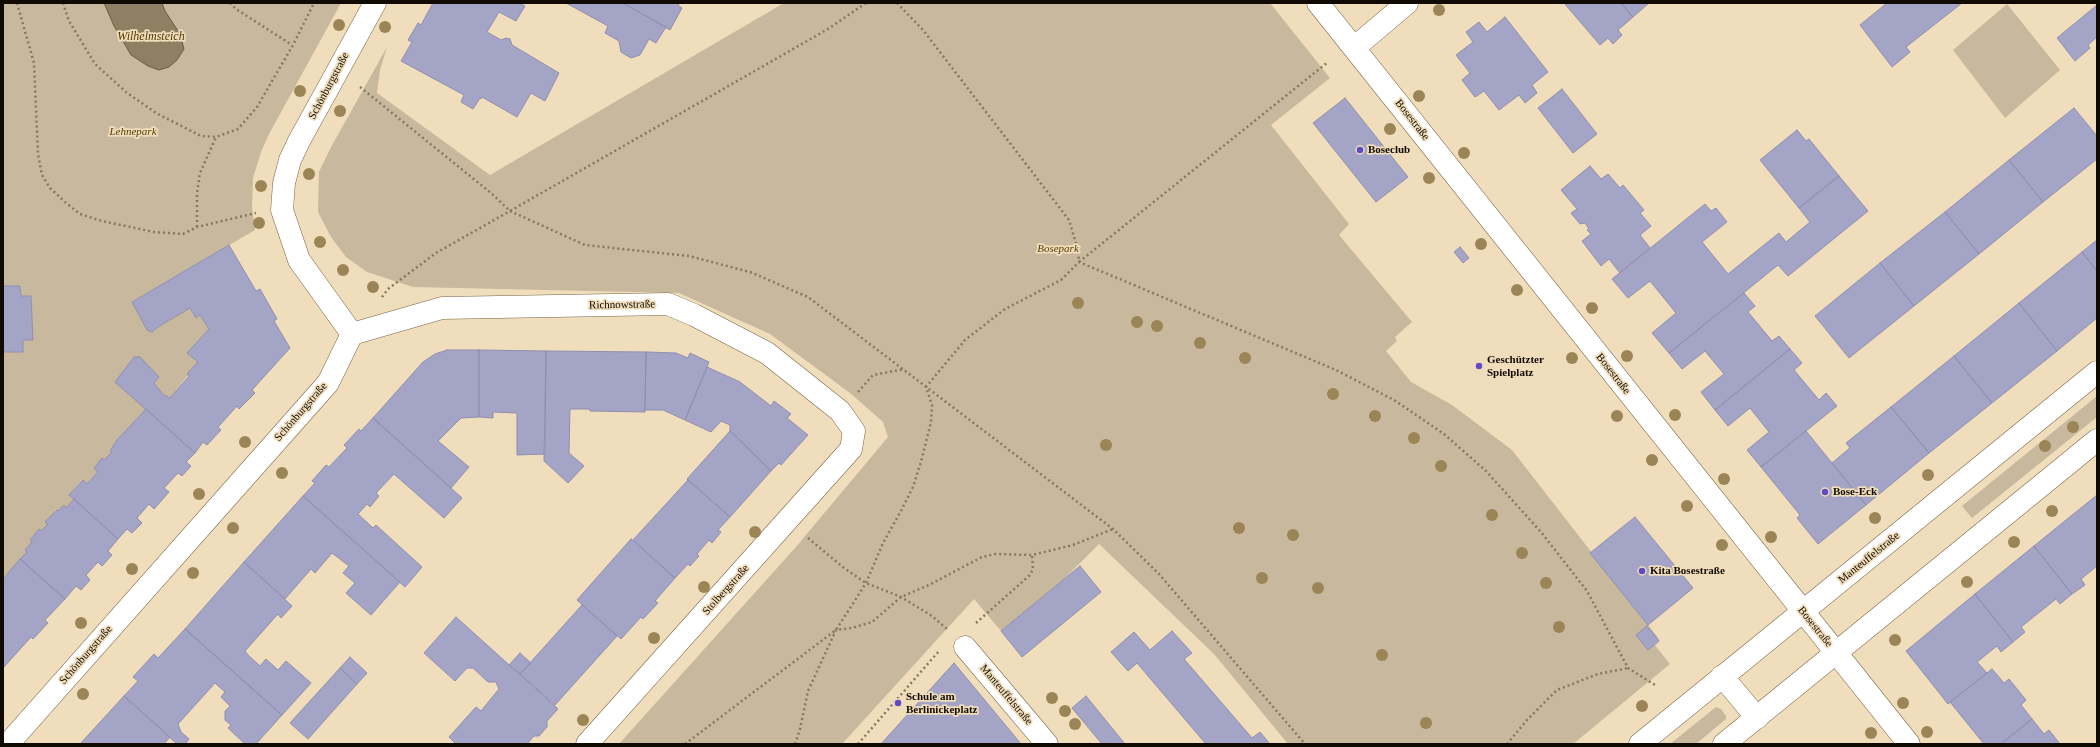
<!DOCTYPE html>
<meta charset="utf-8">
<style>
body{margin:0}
#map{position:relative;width:2100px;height:747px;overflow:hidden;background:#f0ddbb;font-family:Georgia,serif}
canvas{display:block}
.frame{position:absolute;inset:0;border:4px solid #100a02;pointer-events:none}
</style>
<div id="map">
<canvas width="2100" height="747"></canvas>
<div class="frame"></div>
</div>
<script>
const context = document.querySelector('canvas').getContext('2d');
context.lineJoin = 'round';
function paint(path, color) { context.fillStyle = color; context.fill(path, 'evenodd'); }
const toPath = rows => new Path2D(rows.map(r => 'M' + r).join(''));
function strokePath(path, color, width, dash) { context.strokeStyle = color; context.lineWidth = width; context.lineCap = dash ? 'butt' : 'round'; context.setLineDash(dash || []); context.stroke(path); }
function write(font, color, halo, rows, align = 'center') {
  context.font = font + ' Georgia,serif'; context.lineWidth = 3.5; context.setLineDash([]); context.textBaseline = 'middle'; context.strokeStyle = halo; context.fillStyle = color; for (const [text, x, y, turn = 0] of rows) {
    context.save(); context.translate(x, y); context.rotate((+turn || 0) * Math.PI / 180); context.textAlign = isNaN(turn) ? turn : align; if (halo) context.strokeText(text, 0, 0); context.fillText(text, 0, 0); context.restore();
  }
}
const green = toPath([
 [3,3,341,3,269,134,261,152,253,178,252,207,255,230,132,302,147,330,152,332,158,327,190,308,196,318,200,315,209,329,187,353,198,362,170,398,157,389,159,388,154,383,159,377,140,358,134,358,130,361,146,409,117,440,110,450,112,452,104,460,102,459,94,468,98,472,87,484,82,480,69,495,74,499,66,508,64,506,58,511,56,510,46,522,48,524,41,531,39,529,30,540,32,542,25,550,27,552,3,579,3,352,23,351,23,340,33,339,31,296,21,296,20,286,3,286],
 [784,3,1270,3,1330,78,1271,125,1349,224,1339,235,1412,322,1395,337,1397,341,1386,351,1411,382,1452,405,1512,450,1659,639,1654,644,1670,664,1573,744,1288,744,1214,654,1099,544,1064,579,1001,631,974,599,842,744,619,744,795,548,888,437,883,422,850,393,770,334,679,293,413,287,367,272,346,257,331,237,318,212,319,172,330,149,387,47,380,70,377,93,490,175],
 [2007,4,2060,70,2005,118,1953,50],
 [2097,396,2097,417,1972,518,1962,506],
 [1716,707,1721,709,1726,716,1726,719,1696,744,1670,744]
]);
const water = toPath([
 [104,3,162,3,165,11,180,34,184,49,177,60,169,67,159,70,148,66,131,55,114,26,104,3]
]);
const building = toPath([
 [433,3,519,3,525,6,516,21,499,12,487,32,501,40,506,38,510,39,512,45,559,73,545,101,531,93,517,117,482,97,481,99,480,98,473,109,461,102,464,95,401,61,412,42,408,40,418,23,421,25,433,3],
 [566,3,623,3,666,27,656,43,649,39,640,55,631,58,621,52,619,41,605,33,608,26,566,3],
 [623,3,679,3,678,5,682,8,670,30,623,3],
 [1564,3,1621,3,1633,17,1618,30,1622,35,1613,44,1608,38,1600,45,1564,3],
 [1621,3,1649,3,1633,17,1621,3],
 [1887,3,1962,3,1906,47,1910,52,1892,67,1860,25,1887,3],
 [2097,5,2097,37,2088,45,2090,48,2075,61,2057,38,2097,5],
 [1505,17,1548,72,1532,85,1537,93,1525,103,1519,95,1499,110,1484,91,1475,97,1462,80,1470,73,1456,55,1473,42,1466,32,1479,22,1487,32,1505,17],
 [1562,89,1597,134,1573,153,1538,108,1562,89],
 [1345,98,1408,177,1376,202,1313,123,1345,98],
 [2074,108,2097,136,2097,159,2043,202,2009,160,2074,108],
 [1797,130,1806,141,1809,139,1839,176,1799,208,1760,160,1797,130],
 [2009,160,2043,202,1979,254,1945,212,2009,160],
 [1590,166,1601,179,1608,174,1620,188,1623,185,1644,210,1640,213,1651,226,1640,235,1650,248,1620,273,1609,259,1601,266,1582,241,1591,234,1587,230,1589,229,1585,223,1580,224,1571,213,1577,209,1561,190,1590,166],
 [1839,176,1868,211,1788,276,1778,265,1669,353,1652,333,1676,313,1650,281,1628,298,1612,279,1705,204,1711,211,1716,208,1727,222,1702,242,1728,274,1779,233,1786,242,1810,222,1799,208,1839,176],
 [1945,212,1979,254,1914,306,1880,263,1945,212],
 [2097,240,2097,271,2082,252,2097,240],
 [229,245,256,291,260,289,277,319,274,321,290,348,252,390,255,393,239,409,237,406,218,427,221,430,207,445,203,442,195,453,115,382,134,357,140,357,159,377,154,383,163,394,170,398,189,376,187,374,198,362,187,353,209,329,200,315,196,318,190,308,158,327,152,332,147,330,132,302,229,245],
 [1460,247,1469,258,1463,263,1454,252,1460,247],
 [2082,252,2097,271,2097,318,2057,351,2019,303,2082,252],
 [1880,263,1914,306,1849,358,1815,316,1880,263],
 [3,286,20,286,21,296,31,296,33,340,23,340,23,352,3,352,3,286],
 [1744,293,1755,306,1748,312,1772,341,1779,336,1790,349,1715,410,1701,392,1724,374,1705,351,1682,369,1669,353,1744,293],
 [2019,303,2057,351,1992,403,1954,356,2019,303],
 [1790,349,1802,363,1794,370,1819,400,1826,393,1837,406,1761,467,1747,450,1769,432,1750,408,1728,426,1715,410,1790,349],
 [447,350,479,350,479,417,461,418,438,441,469,467,451,488,373,418,423,362,435,354,447,350],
 [479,350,546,351,545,454,517,455,517,413,493,412,493,418,479,417,479,350],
 [546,351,646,352,645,412,590,411,590,409,570,409,569,453,584,466,568,483,544,461,546,351],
 [646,352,676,353,688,358,690,353,709,362,685,420,663,410,645,410,646,352],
 [1954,356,1992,403,1929,453,1891,407,1954,356],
 [707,367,740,382,771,406,774,401,791,414,787,418,808,435,781,465,779,463,771,471,730,431,730,425,721,421,711,432,685,420,707,367],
 [1891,407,1929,453,1866,505,1832,463,1850,448,1846,443,1891,407],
 [146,409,195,453,186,462,191,466,182,476,178,473,164,488,169,492,154,509,149,504,137,518,142,523,132,533,127,529,118,539,69,495,83,480,87,484,98,472,94,468,102,458,104,460,112,452,110,451,117,440,146,409],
 [373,418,462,498,444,518,394,474,376,493,379,496,370,507,367,504,358,514,373,528,376,525,422,567,405,587,303,496,315,483,312,481,326,465,329,467,347,448,344,445,359,429,361,431,373,418],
 [730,431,771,471,730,517,687,479,730,431],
 [1806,431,1866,505,1818,544,1797,518,1800,515,1761,467,1806,431],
 [688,480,730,517,718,530,721,532,712,543,709,540,697,554,699,556,690,566,688,564,675,578,633,540,688,480],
 [2097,495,2097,566,2081,579,2085,585,2072,594,2034,546,2097,495],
 [303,496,400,582,371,615,346,593,355,583,343,573,349,566,332,553,315,573,311,569,285,599,244,562,303,496],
 [74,499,118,539,108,551,112,555,102,566,98,562,86,575,90,580,81,590,76,586,65,599,20,559,27,552,25,550,32,542,30,540,39,529,41,531,48,524,45,522,57,510,58,511,64,505,66,508,74,499],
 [1635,517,1693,588,1648,625,1590,553,1635,517],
 [631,539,675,578,655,601,658,603,643,619,641,617,621,639,577,600,631,539],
 [2034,546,2072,594,2060,604,2056,599,2021,627,2025,632,2013,642,1975,594,2034,546],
 [20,559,65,599,45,620,48,623,33,639,31,637,3,668,3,579,20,559],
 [244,562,292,606,281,618,278,614,245,651,248,655,260,666,266,659,278,670,286,661,311,683,282,715,185,629,244,562],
 [1080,566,1101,592,1022,657,1001,631,1080,566],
 [1975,594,2013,642,2001,652,1997,646,1977,662,1987,673,1948,704,1906,651,1975,594],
 [582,605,617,636,555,705,520,674,582,605],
 [456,617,558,709,547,721,547,727,539,736,534,736,527,744,456,744,449,737,476,707,481,711,499,689,496,682,488,682,473,668,467,668,455,681,424,653,456,617],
 [1647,626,1659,641,1648,650,1636,635,1647,626],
 [185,629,282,715,256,744,245,744,228,728,231,725,225,720,225,711,230,706,221,697,225,692,215,683,178,724,181,732,189,739,185,744,177,744,124,696,138,681,133,677,154,654,158,658,185,629],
 [1172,631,1192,653,1184,659,1252,738,1260,732,1270,744,1206,744,1137,663,1128,671,1111,652,1134,632,1150,650,1172,631],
 [520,653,531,663,520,674,509,665,520,653],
 [350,657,367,673,357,684,340,668,350,657],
 [954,663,1021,744,881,744,954,663],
 [340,668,357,684,308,739,290,723,340,668],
 [1992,669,2004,683,2009,679,2026,700,2021,705,2032,719,2001,744,1984,744,1950,702,1992,669],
 [124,696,170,737,164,744,80,744,124,696],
 [1086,696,1125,744,1102,744,1072,708,1086,696],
 [2032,719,2044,734,2049,730,2060,744,2001,744,2032,719]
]);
const path = toPath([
 [17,3,34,63,38,154,42,175,50,188,65,202,80,214,102,221,154,232,183,234,197,227,256,213],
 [63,3,69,21,95,64,126,92,156,113,201,136,216,137,238,129,257,107,293,45,314,3],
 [230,3,236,9,292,45],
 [897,3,923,30,1069,220,1078,250,1079,262],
 [360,87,491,193,510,211,828,29,866,3],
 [197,227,197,193,200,173,216,137],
 [1079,262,1328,62],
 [382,297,388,289,436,253,510,211,585,245,689,256,750,272,808,297,1113,529,1159,574,1305,744],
 [858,392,873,375,905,369],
 [808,538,844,568,866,583,901,597,932,616,947,629],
 [976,623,1030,575,1033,569,1032,555],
 [685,744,836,630,866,583,883,543,901,511,913,487,921,462,931,422,932,405,926,387,965,340,1005,309,1061,280,1079,262,1336,370,1394,400,1444,434,1486,471,1541,532,1587,591,1628,668,1655,685],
 [795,744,800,729,808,691,836,630,852,628,872,622,901,597,929,585,982,557,995,554,1032,555,1073,545,1113,529],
 [858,744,939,651],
 [1507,744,1527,720,1557,690,1598,674,1628,668]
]);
const minor = toPath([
 [1318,3,1909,744],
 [1354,48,1407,3],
 [352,334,442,308,668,304,694,315,767,353,840,411,854,431,851,449,587,744],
 [352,334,299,260,282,210,284,183,290,160,299,141,375,3],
 [965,647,1047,744],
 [8,744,328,383,352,334]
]);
const secondary = toPath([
 [1722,676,1757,718],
 [1640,744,2097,372],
 [1724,744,2097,440]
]);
const trees = [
 [1439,10],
 [339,25],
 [385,27],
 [300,91],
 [1419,96],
 [340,111],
 [1390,129],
 [1464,153],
 [309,174],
 [1429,178],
 [261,186],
 [259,223],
 [320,242],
 [1481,244],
 [343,270],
 [373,287],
 [1517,290],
 [1078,303],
 [1592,308],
 [1137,322],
 [1157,326],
 [1200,343],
 [1627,356],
 [1245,358],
 [1572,358],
 [1333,394],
 [1675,415],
 [1375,416],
 [1617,416],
 [2073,427],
 [1414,438],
 [245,442],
 [1106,445],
 [2045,446],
 [1652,460],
 [1441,466],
 [282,473],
 [1928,475],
 [1724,479],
 [199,494],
 [1687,506],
 [2052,511],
 [1492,515],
 [1875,518],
 [233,528],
 [1239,528],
 [755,532],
 [1293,535],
 [1771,537],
 [2014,542],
 [1722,545],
 [1522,553],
 [132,569],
 [193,573],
 [1262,578],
 [1967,582],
 [1546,583],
 [704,587],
 [1318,588],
 [81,623],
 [1559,627],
 [654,638],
 [1895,640],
 [1382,655],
 [83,694],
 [1052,698],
 [1903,703],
 [1642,706],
 [1065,711],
 [583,720],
 [1426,723],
 [1075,724],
 [1927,732],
 [1871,733]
];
const markers = [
 [1360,150,4,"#604bc4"],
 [1479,366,4,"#604bc4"],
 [1825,492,4,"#604bc4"],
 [1642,571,4,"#604bc4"],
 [898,703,4,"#604bc4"]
];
const streetNames = [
 ["Schönburgstraße",329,86,-62],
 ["Bosestraße",1412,120,52],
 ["Richnowstraße",622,305,-1],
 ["Bosestraße",1613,374,52],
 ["Schönburgstraße",301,412,-49],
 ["Manteuffelstraße",1869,558,-39],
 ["Stolbergstraße",726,590,-48],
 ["Bosestraße",1815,627,51],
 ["Schönburgstraße",86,655,-49],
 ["Manteuffelstraße",1006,695,50]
];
const parkNames = [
 ["Lehnepark",133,132],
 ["Bosepark",1058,249]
];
const poiNames = [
 ["Boseclub",1368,150],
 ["Geschützter",1487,360],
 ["Spielplatz",1487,373],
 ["Bose-Eck",1833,492],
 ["Kita Bosestraße",1650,571],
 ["Schule am",906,697],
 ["Berlinickeplatz",906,710]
];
const waterNames = [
 ["Wilhelmsteich",151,37]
];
paint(green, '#c8b89d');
paint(water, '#908063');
strokePath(water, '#6a5d46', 1);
paint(building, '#a4a4c6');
strokePath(building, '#8f8eaf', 1);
strokePath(minor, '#776648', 23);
strokePath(secondary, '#776648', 23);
strokePath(path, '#857862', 2.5, [2, 3]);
strokePath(minor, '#fff', 22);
strokePath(secondary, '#fff', 22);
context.fillStyle = '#9b8455';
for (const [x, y] of trees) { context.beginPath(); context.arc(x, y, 6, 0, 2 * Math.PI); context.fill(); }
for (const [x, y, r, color] of markers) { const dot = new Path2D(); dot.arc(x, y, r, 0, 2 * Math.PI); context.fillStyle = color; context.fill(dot); strokePath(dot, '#f0ddbb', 1.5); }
write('11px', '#100a02', '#f0ddbb', streetNames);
write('italic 11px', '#553c01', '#f0ddbb', parkNames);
write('bold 11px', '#100a02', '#f0ddbb', poiNames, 'left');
write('italic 12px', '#523800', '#f0ddbb', waterNames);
</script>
